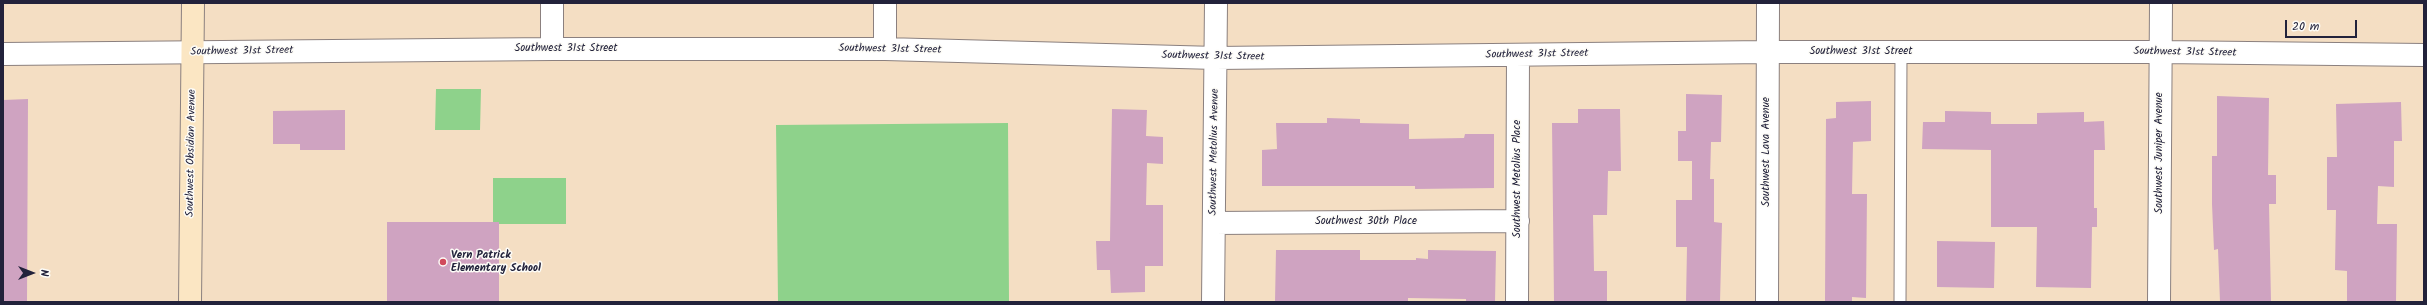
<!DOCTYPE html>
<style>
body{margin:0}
#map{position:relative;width:2427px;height:305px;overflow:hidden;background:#f4dec3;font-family:Kalam,sans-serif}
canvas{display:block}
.frame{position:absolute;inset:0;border:4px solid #22223b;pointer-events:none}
.north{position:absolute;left:12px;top:253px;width:40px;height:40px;-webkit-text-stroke:3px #fdfcf7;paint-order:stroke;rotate:90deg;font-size:11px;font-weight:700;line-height:16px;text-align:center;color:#22223b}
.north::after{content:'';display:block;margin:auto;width:14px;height:18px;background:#22223b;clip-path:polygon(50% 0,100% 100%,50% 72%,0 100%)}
.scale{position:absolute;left:2285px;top:20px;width:72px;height:18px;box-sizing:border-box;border:2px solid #22223b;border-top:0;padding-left:5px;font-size:12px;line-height:14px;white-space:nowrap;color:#22223b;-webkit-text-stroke:3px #fdfcf7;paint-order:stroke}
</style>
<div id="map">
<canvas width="2427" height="305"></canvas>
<div class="frame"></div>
<div class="north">N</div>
<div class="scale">20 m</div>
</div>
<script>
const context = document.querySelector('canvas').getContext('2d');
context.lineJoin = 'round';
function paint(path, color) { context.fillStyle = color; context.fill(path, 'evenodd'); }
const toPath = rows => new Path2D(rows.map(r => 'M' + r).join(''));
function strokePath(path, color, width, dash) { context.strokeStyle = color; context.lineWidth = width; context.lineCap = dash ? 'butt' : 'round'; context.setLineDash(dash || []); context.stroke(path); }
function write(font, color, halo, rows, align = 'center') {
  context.font = font + ' Kalam,sans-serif'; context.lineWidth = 3; context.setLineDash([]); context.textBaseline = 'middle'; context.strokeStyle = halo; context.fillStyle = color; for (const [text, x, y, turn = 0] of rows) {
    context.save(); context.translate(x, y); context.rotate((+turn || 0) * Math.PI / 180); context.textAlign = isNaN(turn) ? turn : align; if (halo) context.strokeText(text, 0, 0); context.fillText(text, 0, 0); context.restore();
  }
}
const green = toPath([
 [436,89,481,89,480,130,435,130],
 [1008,123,1009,302,778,302,776,125],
 [493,178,566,178,566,224,493,224]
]);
const building = toPath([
 [1686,94,1722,95,1721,142,1711,142,1710,179,1714,179,1714,222,1722,223,1720,302,1686,302,1687,247,1676,247,1676,200,1692,200,1692,161,1678,161,1678,131,1686,131],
 [2217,96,2269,98,2268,175,2276,175,2276,204,2269,204,2271,302,2220,302,2218,249,2214,250,2212,204,2212,156,2217,156],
 [28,99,27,302,3,302,3,100],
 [1871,101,1871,141,1853,142,1852,194,1867,194,1866,298,1852,297,1852,302,1825,302,1826,119,1836,118,1836,102],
 [2401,102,2402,141,2394,141,2394,187,2378,186,2377,224,2397,224,2396,302,2347,302,2347,271,2335,270,2336,210,2327,210,2327,157,2337,157,2336,104],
 [1112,109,1147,110,1146,136,1163,137,1163,164,1147,163,1146,205,1163,205,1163,266,1145,266,1145,292,1111,293,1110,270,1097,270,1096,241,1110,241],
 [1578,109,1620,109,1621,171,1608,171,1607,215,1593,215,1594,271,1607,271,1607,302,1554,302,1552,123,1578,123],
 [345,110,345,150,300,150,300,144,273,144,273,111],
 [1945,111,1991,112,1991,124,2037,124,2037,113,2084,112,2084,122,2104,121,2105,150,2094,150,2094,208,2097,208,2097,227,2092,227,2091,288,2036,287,2037,227,1991,227,1991,150,1922,149,1923,122,1945,122],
 [1327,118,1360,119,1360,123,1409,124,1409,139,1464,138,1465,134,1494,134,1494,188,1415,189,1415,186,1262,186,1262,150,1277,149,1276,123,1327,123],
 [387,222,499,222,499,302,387,302],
 [1937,241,1995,242,1994,288,1937,287],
 [1276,250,1360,250,1360,260,1416,260,1416,258,1428,259,1428,250,1496,251,1495,302,1466,302,1466,299,1408,298,1408,302,1275,302]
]);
const lane = toPath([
 [1900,302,1901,52]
]);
const street = toPath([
 [885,3,885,49],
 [552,49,552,3],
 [3,54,552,49,885,49,1216,58,1767,52,2161,52,2424,55],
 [1214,223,1518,221],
 [1213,302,1216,3],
 [1517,302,1518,55],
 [1767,302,1768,3],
 [2159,302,2161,3]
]);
const secondary = toPath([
 [190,302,193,3]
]);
const markers = [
 [443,262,4,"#d1495b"]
];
const streetNames = [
 ["Southwest 31st Street",566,49],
 ["Southwest 31st Street",890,50,1],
 ["Southwest 31st Street",242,52,-1],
 ["Southwest 31st Street",1861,52],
 ["Southwest 31st Street",2185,53,1],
 ["Southwest 31st Street",1537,55,-1],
 ["Southwest 31st Street",1213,57,1],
 ["Southwest Metolius Avenue",1215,152,-89],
 ["Southwest Lava Avenue",1767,152,-90],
 ["Southwest Obsidian Avenue",192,153,-89],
 ["Southwest Juniper Avenue",2160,153,-90],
 ["Southwest Metolius Place",1518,179,-90],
 ["Southwest 30th Place",1366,222]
];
const poiNames = [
 ["Vern Patrick",451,256],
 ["Elementary School",451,269]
];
paint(green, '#8ed28b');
paint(building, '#cfa3c1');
strokePath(lane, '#8b807f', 13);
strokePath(street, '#8b807f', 24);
strokePath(secondary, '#8b807f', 24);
strokePath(lane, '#fff', 11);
strokePath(street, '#fff', 22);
strokePath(secondary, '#fbe6c3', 22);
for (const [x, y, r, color] of markers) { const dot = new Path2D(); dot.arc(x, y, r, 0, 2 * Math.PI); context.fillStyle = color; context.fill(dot); strokePath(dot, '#fdfcf7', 1.5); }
write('11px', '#22223b', '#fdfcf7', streetNames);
write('bold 11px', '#22223b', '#fdfcf7', poiNames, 'left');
</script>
